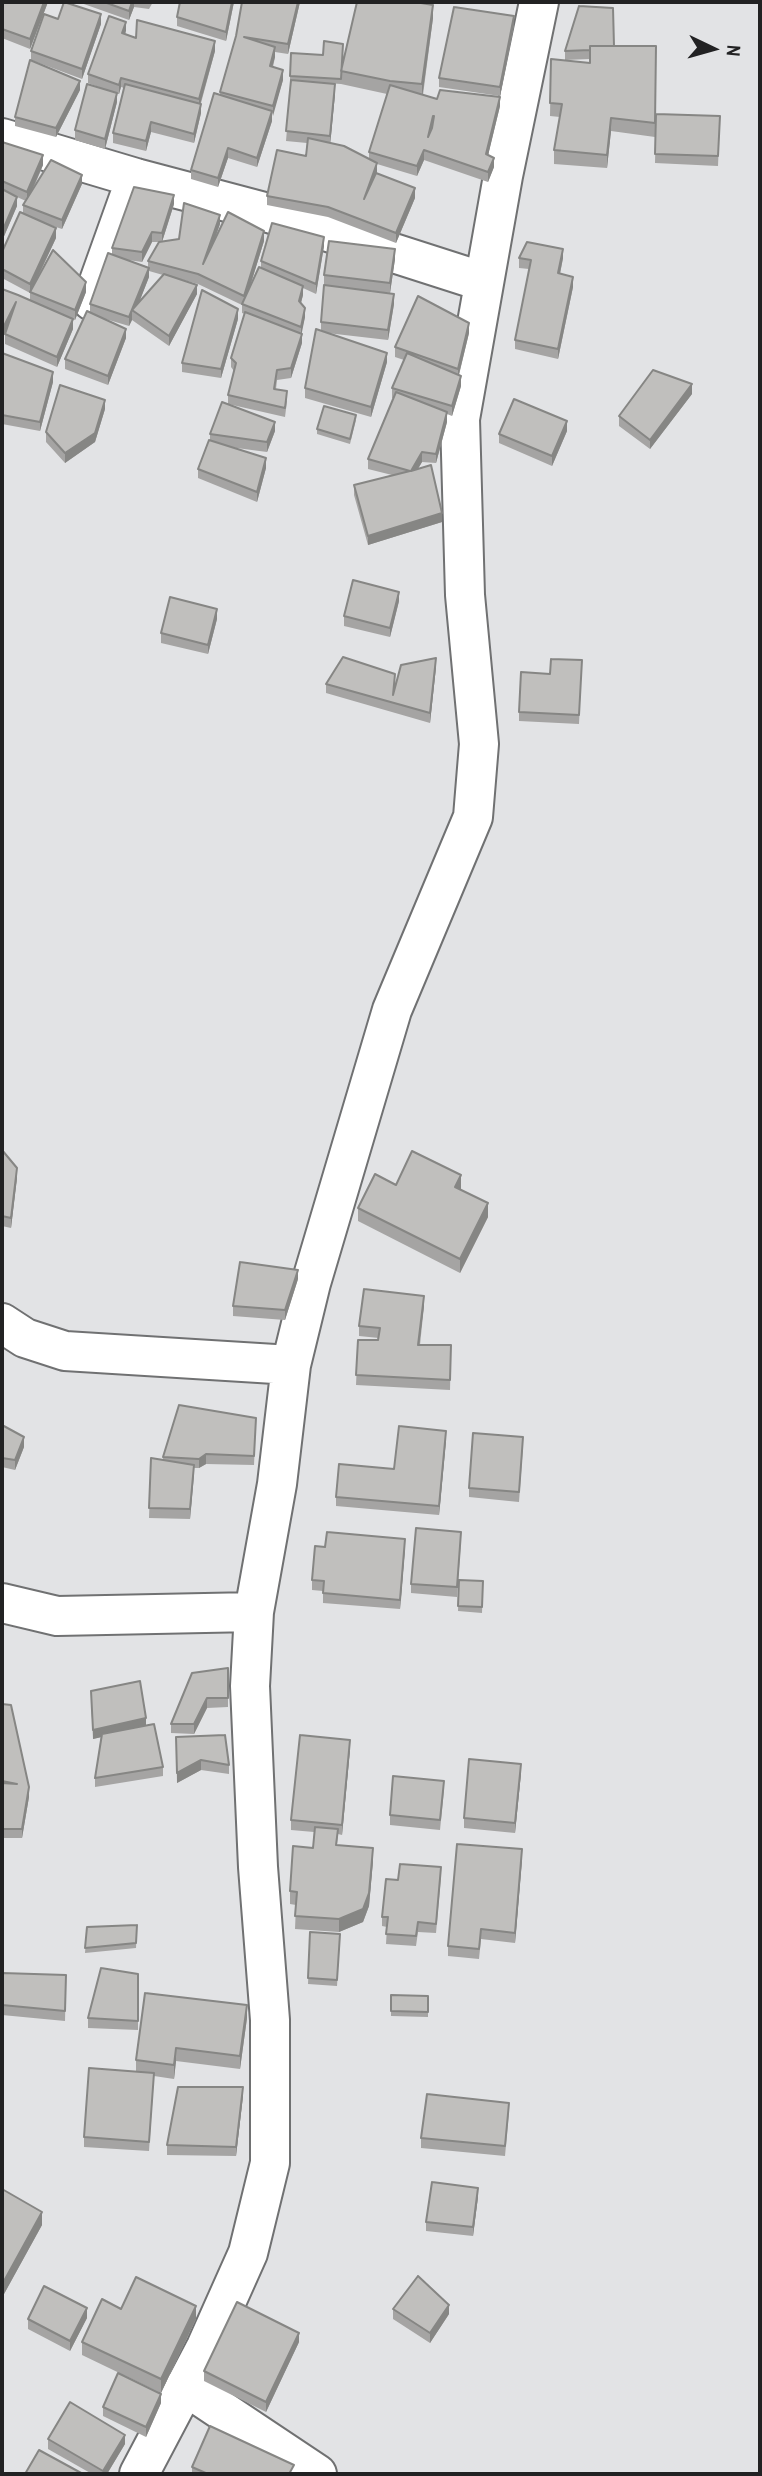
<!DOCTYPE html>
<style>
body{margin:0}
#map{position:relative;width:762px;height:2476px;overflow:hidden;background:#e2e3e5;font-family:"Archivo Narrow",sans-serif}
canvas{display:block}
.frame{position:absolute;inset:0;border:4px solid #222223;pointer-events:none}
.north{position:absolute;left:678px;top:14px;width:70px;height:70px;-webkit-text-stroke:5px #e2e3e5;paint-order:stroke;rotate:95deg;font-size:19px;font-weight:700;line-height:28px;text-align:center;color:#222223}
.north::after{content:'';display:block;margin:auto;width:24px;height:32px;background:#222223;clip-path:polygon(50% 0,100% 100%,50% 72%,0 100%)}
</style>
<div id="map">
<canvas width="762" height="2476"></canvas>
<div class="frame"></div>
<div class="north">N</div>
</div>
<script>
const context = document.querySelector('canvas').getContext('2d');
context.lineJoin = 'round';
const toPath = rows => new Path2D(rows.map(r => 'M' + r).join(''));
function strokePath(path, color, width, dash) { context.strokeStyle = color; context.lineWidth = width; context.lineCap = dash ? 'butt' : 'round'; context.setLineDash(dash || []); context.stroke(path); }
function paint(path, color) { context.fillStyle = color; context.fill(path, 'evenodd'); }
const minor = toPath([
 [2,138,136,178,272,214,484,282],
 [92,301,136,178],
 [2,1323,25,1338,65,1351,291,1365],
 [2,1603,57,1616,254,1612],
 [185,2386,317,2474],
 [139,2474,206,2347,248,2253,270,2163,270,2020,258,1867,250,1686,254,1612,277,1484,291,1365,311,1283,392,1010,473,817,479,744,465,595,460,419,503,176,539,2]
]);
const wall = toPath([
 [2,2,48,2,30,49,2,38],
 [81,2,153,2,149,9,134,7,129,20,81,3],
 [234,2,226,41,177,26,177,17],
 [242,2,300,2,288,54,275,52,275,57,273,67,283,80,272,116,272,121,257,167,228,158,218,187,191,179,191,170,220,95,220,92,236,36],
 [357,2,430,2,430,4,433,18,423,95,437,99,500,106,488,155,494,167,488,182,424,160,417,176,377,164,376,173,415,198,396,243,328,217,267,205,267,196,306,156,307,143,286,141,291,81,290,81,290,76,342,66],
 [311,82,341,84,387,94,369,152,369,159,330,143,335,94],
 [58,19,101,24,82,79,31,60,31,51],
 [514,25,500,96,439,87,439,78],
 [126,31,125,34,136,38,215,51,201,103,201,113,194,143,151,132,146,151,113,143,113,133,124,88,121,87,119,94,117,94,117,102,105,149,75,140,75,130,104,89,88,83,88,74],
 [614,46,656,46,655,137,611,131,607,168,554,164,554,150,560,117,550,116,551,59,590,63,590,59,565,60,565,51],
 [80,90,56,137,15,126,15,117],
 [656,114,720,116,718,166,655,163],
 [2,142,43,165,32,192,82,184,62,229,44,223,56,238,39,275,86,292,75,320,62,315,73,329,57,367,5,344,5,334,7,329,2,339,2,289,30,300,30,293,2,278,2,252,23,213,23,205,26,201,17,197,17,206,2,241],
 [174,204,162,242,179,239,220,224,215,238,264,241,250,286,261,268,261,261,324,246,316,294,303,288,303,295,301,303,305,317,301,333,302,343,291,378,277,380,276,389,287,401,285,417,228,404,228,395,234,371,231,367,231,358,245,314,242,313,242,305,198,284,180,279,197,294,169,346,132,320,129,326,102,318,126,338,108,385,65,369,65,359,90,312,90,304,112,254,112,248],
 [152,242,161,242,148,261,148,267,128,260,142,262],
 [149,271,163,275,139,302,149,277],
 [519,258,563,258,560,274,573,287,558,359,515,349,515,340,529,269,519,268],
 [395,259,390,293,324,285,324,275],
 [394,304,388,340,327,333,387,362,371,417,305,398,305,388,321,331,321,322],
 [238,319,221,378,182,372,182,363],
 [469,333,459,375,461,386,452,416,447,414,447,422,436,463,422,462,418,469,442,522,368,545,354,495,354,485,392,475,368,469,368,459,394,398,392,398,392,388,404,360,395,357,395,347],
 [2,353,53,382,40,431,2,424],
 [692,394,650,449,619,426,619,416],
 [105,409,95,442,65,463,46,442,46,432],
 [356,420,350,444,317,434,317,429],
 [275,431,267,452,229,447,266,468,257,502,198,478,198,469,210,441,210,434],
 [567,431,552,466,499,443,499,434],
 [399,601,390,637,344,626,344,616],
 [217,619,208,654,161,643,161,633],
 [582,660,579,724,519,721,519,712,550,674],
 [436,667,430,723,326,693,326,684,394,692],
 [2,1150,17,1178,11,1228,2,1226],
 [396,1185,461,1189,461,1190,488,1217,460,1273,358,1221,358,1208],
 [298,1279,285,1320,233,1316,233,1306],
 [424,1306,420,1345,451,1345,450,1390,356,1385,358,1340,378,1340,379,1338,359,1336,359,1326],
 [256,1418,254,1465,206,1464,199,1468,194,1468,190,1519,149,1518,151,1458,163,1460,163,1457],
 [2,1425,24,1447,15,1470,2,1467],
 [446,1440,439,1515,336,1506,336,1497,394,1469],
 [523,1447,519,1502,469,1497,469,1488],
 [461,1541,457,1597,411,1593,411,1584],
 [405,1548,400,1609,323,1603,323,1591,312,1590,312,1580],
 [459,1580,483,1581,482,1613,458,1611],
 [228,1668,228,1707,207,1708,194,1734,171,1733,171,1724],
 [91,1700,146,1726,163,1767,163,1776,95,1787,95,1778,101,1737,93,1739],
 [2,1704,29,1797,22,1838,2,1838],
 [176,1737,229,1765,229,1774,201,1770,177,1783],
 [350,1749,342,1835,338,1834,337,1845,373,1861,369,1906,363,1922,339,1932,295,1929,296,1905,290,1904,290,1891,313,1848,314,1832,291,1830,291,1820],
 [521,1773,515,1833,464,1828,464,1818],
 [444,1790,440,1830,390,1825,390,1815],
 [522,1859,515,1943,481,1939,479,1959,448,1956,448,1946],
 [441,1877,436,1933,418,1932,416,1946,386,1944,387,1927,382,1926,382,1917,398,1880],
 [137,1925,136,1948,85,1953,87,1927],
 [310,1932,340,1934,337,1986,308,1984],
 [2,1973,66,1975,65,2021,2,2015],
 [138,1974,138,2030,88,2028,88,2018],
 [391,1995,428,1996,428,2017,391,2016],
 [247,2018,240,2069,176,2061,174,2079,154,2076,149,2151,84,2147,84,2137,136,2072,136,2060],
 [243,2096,236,2156,167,2155,167,2145],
 [509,2112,505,2156,421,2148,421,2138],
 [2,2189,42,2225,4,2294,2,2293],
 [478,2197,473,2236,426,2231,426,2222],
 [121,2309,196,2319,161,2393,82,2355,82,2342],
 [393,2309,449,2314,430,2343,393,2319],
 [87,2318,70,2351,28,2329,28,2319],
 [299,2342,266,2412,204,2381,204,2371],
 [161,2403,146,2437,103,2416,103,2407],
 [48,2439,125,2444,107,2474,92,2474,48,2449],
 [192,2467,294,2474,192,2474]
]);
const shadedWall = toPath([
 [44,2,48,2,30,49,30,39],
 [132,2,134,2,134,7,129,20,129,11],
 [232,2,234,2,226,41,226,32],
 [298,2,300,2,288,54,288,44],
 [433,5,433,18,422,98,422,84],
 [101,14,101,24,82,79,82,69],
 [514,16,514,25,500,96,500,87],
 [126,22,126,31,122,42,122,33],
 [215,41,215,51,199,108,199,99],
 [275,47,275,57,270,75,270,66],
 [283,70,283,80,273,116,273,106],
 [121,78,121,87,119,94,119,85],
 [80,81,80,90,56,137,56,128],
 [335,84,335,94,330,146,330,136],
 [117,93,117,102,105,149,105,139],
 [500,97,500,106,486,164,486,154],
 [201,104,201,113,194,143,194,134],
 [272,111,272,121,257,167,257,158],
 [611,118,611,131,607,168,607,155],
 [151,122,151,132,146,151,146,141],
 [228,148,228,158,218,187,218,178],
 [424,150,424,160,417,176,417,166],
 [43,155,43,165,27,201,27,192],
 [494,158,494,167,488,182,488,172],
 [377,163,377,172,364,199],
 [82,175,82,184,62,229,62,220],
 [415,188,415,198,396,243,396,233],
 [174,195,174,204,162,242,162,233],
 [17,197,17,206,2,241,2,232],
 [220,215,220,224,203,273,203,264],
 [56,228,56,238,30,293,30,284],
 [264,231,264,241,244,306,244,296],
 [152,232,152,242,142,262,142,252],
 [324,237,324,246,316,294,316,284],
 [395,249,395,259,390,293,390,283],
 [563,249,563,258,558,283,558,273],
 [149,268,149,277,135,313,132,311],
 [573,277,573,287,558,359,558,349],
 [86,282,86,292,75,320,75,310],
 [197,285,197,294,169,346,169,336],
 [303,286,303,295,299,310,299,301],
 [394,294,394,304,388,340,388,330],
 [16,302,16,311,2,339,2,330],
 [305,308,305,317,301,337,301,327],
 [238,309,238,319,221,378,221,369],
 [132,311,132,320,129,326,129,317],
 [73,319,73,329,57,367,57,357],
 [469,323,469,333,458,378,458,369],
 [126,329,126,338,108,385,108,376],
 [302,334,302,343,291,378,291,368],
 [387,353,387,362,371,417,371,407],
 [53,372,53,382,40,431,40,422],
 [461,376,461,386,452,416,452,406],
 [692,384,692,394,650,449,650,440],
 [105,400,105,409,95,442,65,463,65,453],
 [447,412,447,422,436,463,436,454],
 [567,421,567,431,552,466,552,456],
 [275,422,275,431,267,452,267,442],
 [422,452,422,462,411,480,411,471],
 [266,458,266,468,257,502,257,492],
 [442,513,442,522,368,545,368,536],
 [399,592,399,601,390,637,390,628],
 [217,609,217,619,208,654,208,645],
 [436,658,436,667,430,723,430,713],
 [17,1168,17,1178,11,1228,11,1218],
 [461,1175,461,1189,455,1201,455,1187],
 [488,1203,488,1217,460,1273,460,1259],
 [298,1270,298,1279,285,1320,285,1310],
 [424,1296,424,1306,418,1354,418,1345],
 [446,1431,446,1440,439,1515,439,1506],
 [24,1437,24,1447,15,1470,15,1460],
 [206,1454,206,1464,199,1468,199,1459],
 [194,1465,194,1475,190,1519,190,1509],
 [405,1539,405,1548,400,1609,400,1600],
 [207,1698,207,1708,194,1734,194,1724],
 [146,1718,146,1727,93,1739,93,1730],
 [350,1740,350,1749,342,1835,342,1825],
 [201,1760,201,1770,177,1783,177,1773],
 [521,1764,521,1773,515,1833,515,1823],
 [29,1787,29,1797,22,1838,22,1829],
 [373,1848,373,1861,369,1906,363,1922,339,1932,339,1919],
 [522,1849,522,1859,515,1943,515,1933],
 [247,2005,247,2018,240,2069,240,2056],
 [176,2048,176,2061,174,2079,174,2065],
 [243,2087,243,2096,236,2156,236,2147],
 [478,2188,478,2197,473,2236,473,2227],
 [42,2212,42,2225,4,2294,4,2281],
 [449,2305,449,2314,430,2343,430,2333],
 [196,2306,196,2319,161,2393,161,2379],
 [87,2308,87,2318,70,2351,70,2341],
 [299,2333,299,2342,266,2412,266,2402],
 [161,2394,161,2403,146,2437,146,2427],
 [125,2435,125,2444,107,2474,103,2474,103,2471]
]);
const building = toPath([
 [2,2,44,2,30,39,2,29,2,2],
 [64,2,101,14,82,69,31,51,44,14,58,19,64,2],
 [104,2,132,2,129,11,104,2],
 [180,2,232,2,226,32,177,17,180,2],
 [242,2,298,2,288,44,244,37,275,47,270,66,283,70,273,106,220,92,236,36,242,2],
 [357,2,415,2,433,5,422,84,390,81,341,71,357,2],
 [579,6,613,8,614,46,590,46,590,50,565,51,579,6],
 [454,7,514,16,500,87,439,78,454,7],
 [109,16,126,22,122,33,136,38,137,20,215,41,199,99,121,78,119,85,88,74,109,16],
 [324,41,343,44,341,79,290,76,291,53,323,55,324,41],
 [590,46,656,46,655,123,611,118,607,155,554,150,562,104,550,103,551,59,590,63,590,46],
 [30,60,80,81,56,128,15,117,30,60],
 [291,80,335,84,330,136,286,131,291,80],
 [87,84,117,93,105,139,75,130,87,84],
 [125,84,201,104,194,134,151,122,146,141,113,133,125,84],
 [390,85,437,99,440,90,500,97,486,154,494,158,488,172,424,150,417,166,369,152,390,85],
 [433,116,434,116,432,128,428,137,433,116],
 [214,93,272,111,257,158,228,148,218,178,191,170,214,93],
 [656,114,720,116,718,156,655,154,656,114],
 [308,138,344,146,377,163,364,199,376,173,415,188,396,233,328,207,267,196,277,150,306,156,308,138],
 [2,142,43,155,27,192,2,181,2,142],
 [51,160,82,175,62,220,23,205,51,160],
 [134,187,174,195,162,233,152,232,142,252,112,248,134,187],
 [2,189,17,197,2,232,2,189],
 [184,203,220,215,203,264,228,212,264,231,244,296,198,274,148,261,159,242,179,239,184,203],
 [20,212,56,228,30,284,2,269,2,252,20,212],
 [272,223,324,237,316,284,261,261,272,223],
 [329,241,395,249,390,283,324,275,329,241],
 [527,242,563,249,558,273,573,277,558,349,515,340,531,260,519,258,527,242],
 [53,250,86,282,75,310,30,292,53,250],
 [108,253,149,268,129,317,90,304,108,253],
 [259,267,303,286,299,301,305,308,301,327,242,304,259,267],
 [164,274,197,285,169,336,132,310,164,274],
 [324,285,394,294,388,330,321,322,324,285],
 [2,289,18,295,73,319,57,357,5,334,16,302,2,330,2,289],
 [202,290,238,309,221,369,182,363,202,290],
 [418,296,469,323,458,369,395,347,418,296],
 [87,311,126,329,108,376,65,359,87,311],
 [245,312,302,334,291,368,277,370,274,389,287,391,285,408,228,395,236,363,231,358,245,312],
 [316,329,387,353,371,407,305,388,316,329],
 [2,353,53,372,40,422,2,415,2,353],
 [407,353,461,376,452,406,392,388,407,353],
 [653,370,692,384,650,440,619,416,653,370],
 [60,385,105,400,95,433,65,453,46,432,60,385],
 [396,392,447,412,436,454,422,452,411,471,431,465,442,513,368,536,354,485,410,471,368,459,396,392],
 [514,399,567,421,552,456,499,434,514,399],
 [222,402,275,422,267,442,210,434,222,402],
 [324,406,356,415,350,439,317,429,324,406],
 [209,440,266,458,257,492,198,469,209,440],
 [353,580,399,592,390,628,344,616,353,580],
 [170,597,217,609,208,645,161,633,170,597],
 [343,657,395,674,393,695,401,665,436,658,430,713,326,684,343,657],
 [551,659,582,660,579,715,519,712,521,672,550,674,551,659],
 [2,1150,17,1168,11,1218,2,1216,2,1150],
 [412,1151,461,1175,455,1187,488,1203,460,1259,358,1208,375,1174,396,1185,412,1151],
 [240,1262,298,1270,285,1310,233,1306,240,1262],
 [364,1289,424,1296,418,1345,451,1345,450,1380,356,1375,358,1340,378,1340,380,1328,359,1326,364,1289],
 [179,1405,256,1418,254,1456,206,1454,199,1459,163,1457,179,1405],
 [2,1425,24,1437,15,1460,2,1458,2,1425],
 [399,1426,446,1431,439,1506,336,1497,339,1464,394,1469,399,1426],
 [473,1433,523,1437,519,1492,469,1488,473,1433],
 [151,1458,194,1465,190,1509,149,1508,151,1458],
 [416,1528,461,1532,457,1587,411,1584,416,1528],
 [327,1532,405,1539,400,1600,323,1593,324,1581,312,1580,315,1546,325,1547,327,1532],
 [459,1580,483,1581,482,1607,458,1606,459,1580],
 [228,1668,228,1698,207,1698,194,1724,171,1724,192,1673,228,1668],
 [140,1681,146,1718,93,1730,91,1691,140,1681],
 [2,1704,11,1705,29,1787,22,1829,2,1829,2,1783,17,1784,2,1781,2,1704],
 [154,1724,163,1767,95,1778,102,1734,154,1724],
 [225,1735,229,1765,201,1760,177,1773,176,1737,225,1735],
 [300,1735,350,1740,342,1825,291,1820,300,1735],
 [469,1759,521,1764,515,1823,464,1818,469,1759],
 [393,1776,444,1781,440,1820,390,1815,393,1776],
 [315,1827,338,1829,336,1845,373,1848,369,1893,363,1909,339,1919,295,1916,297,1892,290,1891,293,1846,313,1848,315,1827],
 [457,1844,522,1849,515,1933,481,1929,479,1949,448,1946,457,1844],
 [400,1864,441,1867,436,1924,418,1922,416,1936,386,1934,388,1917,382,1917,386,1879,398,1880,400,1864],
 [137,1925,136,1943,85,1948,87,1927,137,1925],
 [310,1932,340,1934,337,1980,308,1978,310,1932],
 [101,1968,138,1974,138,2021,88,2018,101,1968],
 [2,1973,66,1975,65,2011,2,2005,2,1973],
 [145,1993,247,2005,240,2056,176,2048,174,2065,136,2060,145,1993],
 [391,1995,428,1996,428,2012,391,2011,391,1995],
 [89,2068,154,2073,149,2142,84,2137,89,2068],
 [178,2087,243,2087,236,2147,167,2145,178,2087],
 [427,2094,509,2103,505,2146,421,2138,427,2094],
 [432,2182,478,2188,473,2227,426,2222,432,2182],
 [2,2189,42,2212,4,2281,2,2279,2,2189],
 [418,2276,449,2305,430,2333,393,2309,418,2276],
 [136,2277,196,2306,161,2379,82,2342,102,2299,121,2309,136,2277],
 [44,2286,87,2308,70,2341,28,2319,44,2286],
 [237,2302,299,2333,266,2402,204,2371,237,2302],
 [118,2373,161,2394,146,2427,103,2407,118,2373],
 [70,2402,125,2435,103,2471,48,2439,70,2402],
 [210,2426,294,2465,289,2474,208,2474,192,2467,210,2426],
 [39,2450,83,2474,25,2474,39,2450]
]);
strokePath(minor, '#707172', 42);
strokePath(minor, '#fff', 38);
paint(wall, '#a5a4a3');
paint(shadedWall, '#868684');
paint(building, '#c0bfbd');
strokePath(building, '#868684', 2);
</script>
